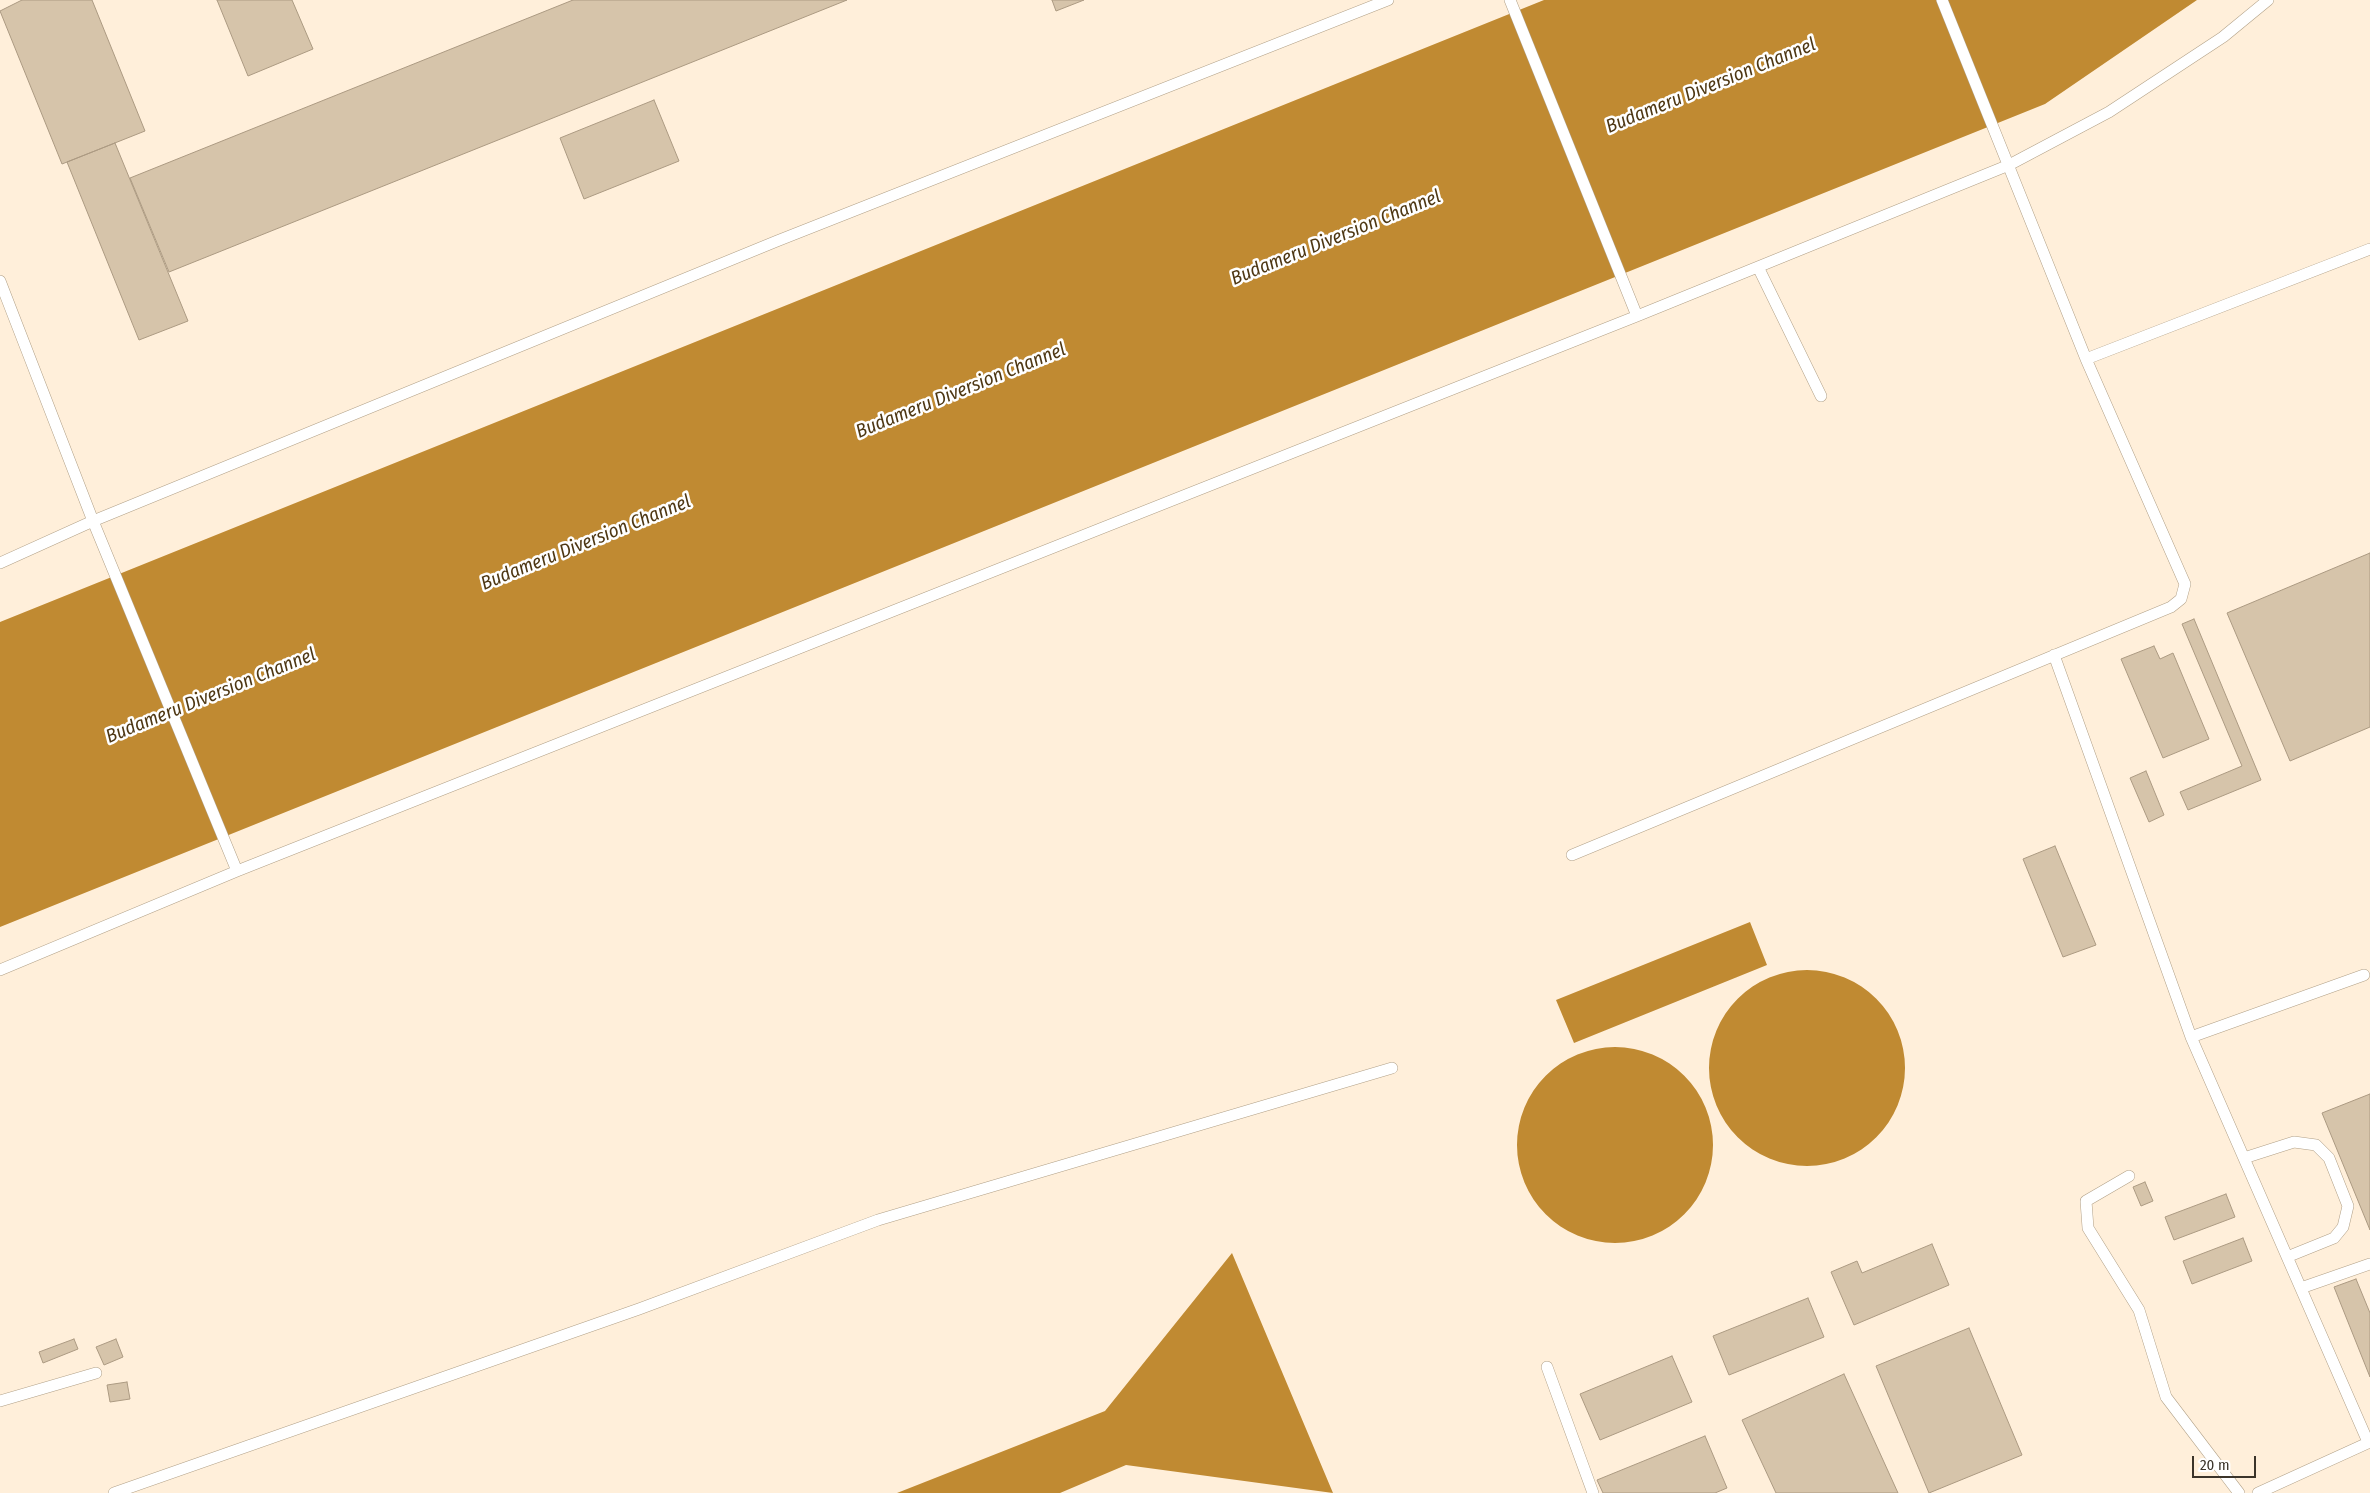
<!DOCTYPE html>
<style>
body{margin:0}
#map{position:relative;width:2370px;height:1493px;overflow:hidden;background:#ffefda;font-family:"Fira Sans Condensed",sans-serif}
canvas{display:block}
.scale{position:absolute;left:2192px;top:1456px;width:64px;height:22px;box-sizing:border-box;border:2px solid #3b342a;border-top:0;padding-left:6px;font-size:15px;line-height:18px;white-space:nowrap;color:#3b342a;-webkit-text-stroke:4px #fff;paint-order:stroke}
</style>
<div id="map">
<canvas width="2370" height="1493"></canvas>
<div class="scale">20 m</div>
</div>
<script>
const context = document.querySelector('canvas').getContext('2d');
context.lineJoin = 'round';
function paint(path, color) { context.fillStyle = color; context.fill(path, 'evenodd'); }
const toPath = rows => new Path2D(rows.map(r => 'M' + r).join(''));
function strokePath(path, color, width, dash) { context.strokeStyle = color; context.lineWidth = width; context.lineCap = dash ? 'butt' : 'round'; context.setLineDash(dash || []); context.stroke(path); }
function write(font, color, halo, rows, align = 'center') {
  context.font = font + ' "Fira Sans Condensed",sans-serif'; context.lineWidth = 5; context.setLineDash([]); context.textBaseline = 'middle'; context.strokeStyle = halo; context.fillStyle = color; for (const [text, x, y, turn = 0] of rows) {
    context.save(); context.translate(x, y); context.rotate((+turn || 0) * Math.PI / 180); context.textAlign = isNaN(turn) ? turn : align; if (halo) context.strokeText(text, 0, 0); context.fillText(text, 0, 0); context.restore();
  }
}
const water = toPath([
 [1544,0,2197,0,2045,104,0,927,0,622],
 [1750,922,1767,965,1574,1043,1556,1000],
 '1709 1068a98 98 0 1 1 196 0a98 98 0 1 1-196 0Z',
 '1517 1145a98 98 0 1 1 196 0a98 98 0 1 1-196 0Z',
 [1232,1253,1333,1493,1126,1465,1060,1493,897,1493,1105,1411]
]);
const building = toPath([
 [22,0,92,0,145,131,62,164,0,11,22,0],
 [217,0,292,0,313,49,248,76,217,0],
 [573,0,847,0,169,272,130,178,573,0],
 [1052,0,1084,0,1056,11,1052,0],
 [654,100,679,161,584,199,560,138,654,100],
 [115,143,188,321,139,340,67,162,115,143],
 [2370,553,2370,727,2290,761,2227,613,2370,553],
 [2194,619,2261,780,2188,810,2180,792,2242,766,2182,624,2194,619],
 [2154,646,2160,659,2173,653,2209,739,2163,758,2121,659,2154,646],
 [2146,771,2164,815,2149,822,2130,778,2146,771],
 [2055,846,2096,945,2063,957,2023,859,2055,846],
 [2370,1094,2370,1230,2322,1113,2370,1094],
 [2145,1182,2153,1201,2141,1206,2133,1187,2145,1182],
 [2226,1194,2235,1217,2174,1240,2165,1217,2226,1194],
 [2243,1238,2252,1261,2192,1284,2183,1261,2243,1238],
 [1932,1244,1949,1285,1854,1325,1831,1272,1857,1261,1862,1273,1932,1244],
 [2356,1279,2370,1313,2370,1377,2334,1287,2356,1279],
 [1808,1298,1824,1337,1729,1375,1713,1336,1808,1298],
 [1969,1328,2022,1455,1929,1493,1876,1366,1969,1328],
 [74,1339,78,1349,43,1363,39,1352,74,1339],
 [116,1339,123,1357,104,1365,96,1347,116,1339],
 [1672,1356,1692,1402,1600,1440,1580,1394,1672,1356],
 [1844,1374,1898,1493,1776,1493,1742,1420,1844,1374],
 [127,1382,130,1399,110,1402,107,1385,127,1382],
 [1705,1436,1727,1488,1715,1493,1603,1493,1597,1480,1705,1436]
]);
const service = toPath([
 [1510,0,1637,316],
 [1758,267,1821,396],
 [0,281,93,521,237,871],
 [2086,359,2370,249],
 [0,563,93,521,777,241,1388,0],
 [2054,655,2191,1037,2368,1442],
 [1572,855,2171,607,2181,599,2185,584,2086,359,1942,0],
 [0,970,237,871,1637,316,2009,165,2109,112,2223,37,2268,0],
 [2191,1037,2364,975],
 [2244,1158,2294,1142,2316,1145,2329,1158,2348,1206,2343,1227,2334,1238,2287,1257],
 [2129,1176,2086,1201,2088,1228,2139,1310,2166,1397,2239,1493],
 [2301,1288,2370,1264],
 [1547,1367,1593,1493],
 [0,1401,96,1373],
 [114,1493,639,1309,878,1220,1392,1068],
 [2258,1493,2370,1442]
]);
const waterNames = [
 ["Budameru Diversion Channel",1711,86,-22],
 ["Budameru Diversion Channel",1336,238,-22],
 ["Budameru Diversion Channel",961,391,-22],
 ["Budameru Diversion Channel",586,543,-22],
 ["Budameru Diversion Channel",211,696,-22]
];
paint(water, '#c08a32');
paint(building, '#d6c4aa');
strokePath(building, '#ac9a82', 1);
strokePath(service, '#b1a087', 12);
strokePath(service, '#fff', 11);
write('italic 19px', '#4e3713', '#fff', waterNames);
</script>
